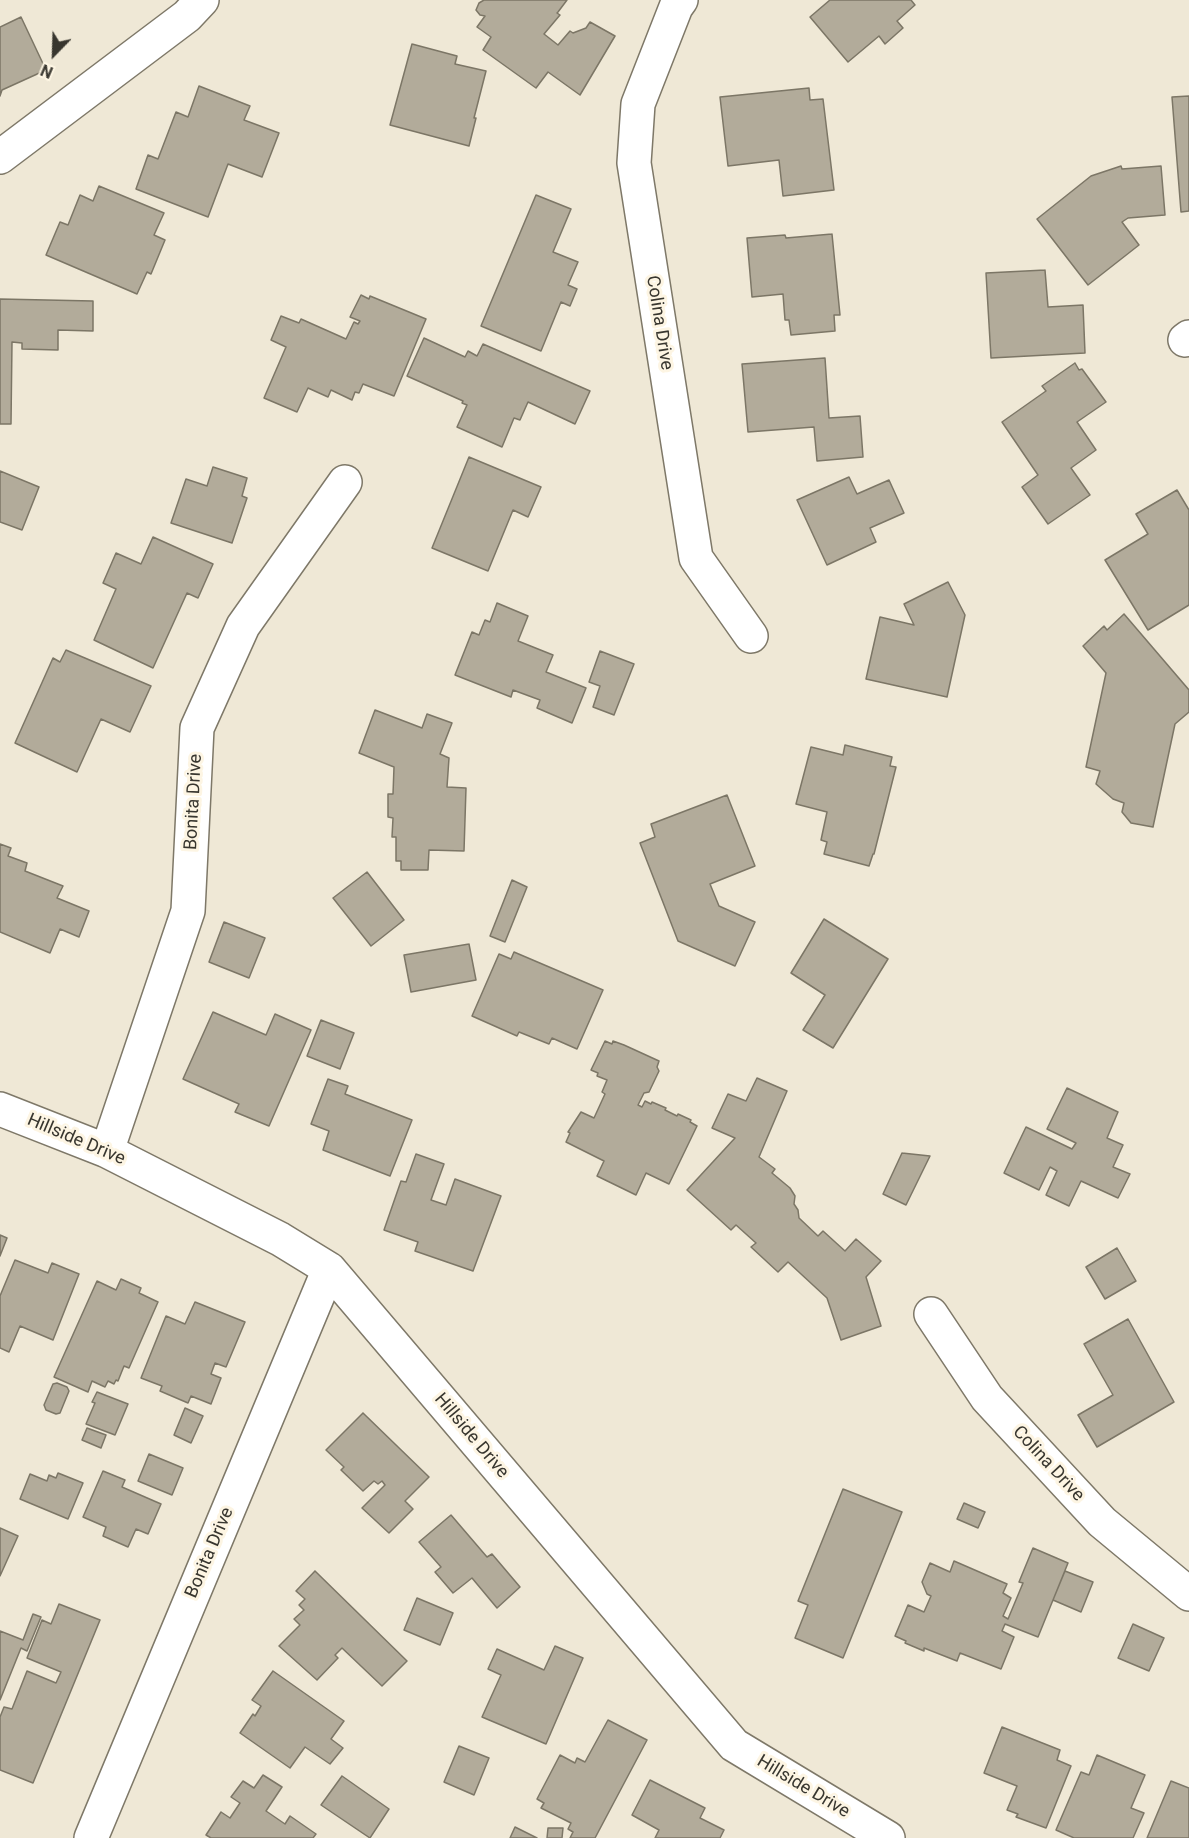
<!DOCTYPE html>
<style>
body{margin:0}
#map{position:relative;width:1189px;height:1838px;overflow:hidden;background:#efe8d6;font-family:Roboto,sans-serif}
canvas{display:block}
.north{position:absolute;left:24px;top:24px;width:60px;height:60px;-webkit-text-stroke:4px #fdf5e3;paint-order:stroke;rotate:203deg;font-size:16px;font-weight:700;line-height:24px;text-align:center;color:#38362f}
.north::after{content:'';display:block;margin:auto;width:21px;height:27px;background:#38362f;clip-path:polygon(50% 0,100% 100%,50% 72%,0 100%)}
</style>
<div id="map">
<canvas width="1189" height="1838"></canvas>
<div class="north">N</div>
</div>
<script>
const context = document.querySelector('canvas').getContext('2d');
context.lineJoin = 'round';
function paint(path, color) { context.fillStyle = color; context.fill(path, 'evenodd'); }
const toPath = rows => new Path2D(rows.map(r => 'M' + r).join(''));
function strokePath(path, color, width, dash) { context.strokeStyle = color; context.lineWidth = width; context.lineCap = dash ? 'butt' : 'round'; context.setLineDash(dash || []); context.stroke(path); }
function write(font, color, halo, rows, align = 'center') {
  context.font = font + ' Roboto,sans-serif'; context.lineWidth = 6; context.setLineDash([]); context.textBaseline = 'middle'; context.strokeStyle = halo; context.fillStyle = color; for (const [text, x, y, turn = 0] of rows) {
    context.save(); context.translate(x, y); context.rotate((+turn || 0) * Math.PI / 180); context.textAlign = isNaN(turn) ? turn : align; if (halo) context.strokeText(text, 0, 0); context.fillText(text, 0, 0); context.restore();
  }
}
const building = toPath([
 [484,0,567,0,558,12,557,13,560,15,544,34,558,45,570,31,573,33,586,28,590,22,615,36,580,95,548,72,536,88,483,50,491,37,477,27,485,16,480,15,476,10,479,3,484,0],
 [830,0,911,0,915,5,897,21,903,28,885,44,879,36,848,62,810,17,830,0],
 [21,17,46,70,2,90,0,96,0,27,21,17],
 [412,44,457,56,455,64,486,71,474,118,476,118,469,146,390,125,412,44],
 [199,86,250,106,244,120,279,133,262,177,228,164,208,217,136,189,148,155,158,159,176,112,188,117,199,86],
 [809,88,810,100,823,99,834,190,783,196,779,160,728,166,720,97,809,88],
 [1189,96,1189,211,1181,212,1172,97,1189,96],
 [1121,166,1122,169,1161,166,1165,215,1128,218,1122,222,1139,245,1088,285,1037,219,1091,176,1121,166],
 [99,186,164,213,154,235,165,240,151,274,147,272,137,294,46,255,60,222,68,225,80,195,93,201,99,186],
 [536,195,571,209,553,252,578,262,568,285,577,289,570,306,561,302,541,351,481,326,536,195],
 [832,234,840,315,834,315,835,331,791,335,789,320,785,320,783,294,752,297,747,238,785,235,786,238,832,234],
 [1045,270,1048,307,1083,305,1085,353,991,358,986,273,1045,270],
 [361,295,369,299,370,296,426,319,394,396,363,384,359,393,355,392,352,400,331,390,328,397,308,388,297,412,264,398,286,347,271,340,281,316,299,323,301,319,346,339,354,322,358,324,360,321,350,317,361,295],
 [0,299,93,301,93,331,58,330,58,350,22,349,22,343,12,342,11,424,0,424,0,299],
 [424,338,465,357,468,351,477,356,483,344,590,391,575,424,528,402,520,420,514,418,502,447,457,427,467,405,462,403,463,401,407,376,424,338],
 [825,358,829,418,860,416,863,457,817,461,814,427,748,432,742,364,825,358],
 [1075,363,1079,370,1082,369,1106,402,1077,422,1096,450,1071,468,1090,495,1048,524,1022,487,1038,475,1002,422,1046,391,1042,386,1075,363],
 [469,457,541,487,528,517,513,510,488,571,432,548,469,457],
 [213,467,247,478,242,496,247,498,232,543,171,523,186,479,207,486,213,467],
 [0,471,39,487,22,530,0,522,0,471],
 [849,477,857,494,889,480,904,513,870,528,876,542,827,565,797,500,849,477],
 [1177,490,1189,510,1189,605,1148,630,1105,560,1148,534,1136,514,1177,490],
 [153,537,213,564,198,598,187,593,153,668,94,640,116,589,103,583,116,553,141,564,153,537],
 [948,582,965,615,947,697,866,679,880,617,914,625,904,604,948,582],
 [497,603,528,616,518,641,553,655,546,672,586,688,572,723,537,708,540,700,513,690,511,697,455,675,472,632,479,635,485,620,490,622,497,603],
 [1124,614,1189,690,1189,712,1175,724,1153,827,1131,823,1122,812,1124,803,1113,799,1096,784,1100,771,1086,767,1106,673,1083,646,1104,626,1107,630,1124,614],
 [66,650,151,686,130,732,101,719,77,772,15,743,53,658,60,662,66,650],
 [600,651,634,664,614,715,593,707,600,686,589,682,600,651],
 [375,710,422,728,427,714,452,723,440,754,449,758,447,787,466,788,464,851,429,850,428,870,401,870,401,861,396,861,396,837,392,837,393,818,388,817,388,794,393,794,394,767,359,753,375,710],
 [845,745,892,757,890,766,896,767,874,854,873,854,869,866,824,854,827,842,821,840,827,812,796,804,811,747,843,755,845,745],
 [727,795,755,866,710,884,719,906,755,922,735,966,678,941,640,843,655,837,651,824,727,795],
 [0,844,11,848,8,856,27,863,25,871,63,886,57,898,89,911,79,937,60,929,50,953,0,932,0,844],
 [367,872,404,920,371,946,333,898,367,872],
 [512,880,527,887,505,942,490,936,512,880],
 [824,919,888,959,833,1048,803,1030,825,995,791,973,824,919],
 [224,922,265,938,249,978,209,962,224,922],
 [469,944,476,980,411,992,404,955,469,944],
 [514,952,603,990,577,1049,552,1038,549,1044,519,1032,517,1036,472,1016,499,954,511,959,514,952],
 [213,1012,266,1035,275,1014,311,1030,269,1126,235,1112,239,1104,183,1079,213,1012],
 [321,1020,354,1033,340,1069,307,1056,321,1020],
 [605,1041,612,1044,613,1041,624,1045,659,1061,657,1067,659,1071,649,1092,644,1093,638,1105,642,1107,645,1101,651,1104,652,1102,666,1108,665,1110,677,1116,678,1114,691,1120,690,1122,697,1126,669,1184,646,1173,636,1195,597,1176,604,1161,566,1142,570,1133,568,1132,581,1112,594,1118,605,1094,602,1092,607,1080,597,1076,598,1073,591,1070,605,1041],
 [757,1078,787,1091,759,1157,775,1169,772,1173,790,1188,795,1196,794,1204,798,1210,799,1218,818,1236,823,1231,845,1251,856,1239,881,1261,866,1277,881,1326,841,1340,827,1298,788,1262,778,1272,751,1247,756,1243,736,1225,731,1230,687,1190,735,1138,712,1128,728,1094,746,1101,757,1078],
 [328,1079,348,1086,345,1094,412,1120,390,1176,323,1150,329,1131,311,1124,328,1079],
 [1067,1088,1118,1112,1107,1138,1123,1145,1113,1167,1130,1174,1118,1198,1081,1181,1069,1206,1046,1195,1057,1171,1050,1167,1039,1190,1004,1173,1026,1127,1072,1149,1076,1143,1047,1129,1067,1088],
 [902,1153,930,1156,906,1205,883,1194,902,1153],
 [416,1154,444,1164,431,1200,446,1205,455,1179,501,1196,473,1271,415,1251,418,1242,384,1230,401,1181,406,1182,416,1154],
 [0,1235,7,1238,0,1256,0,1235],
 [1117,1248,1136,1281,1105,1299,1086,1267,1117,1248],
 [15,1260,48,1273,52,1263,79,1274,53,1340,20,1326,9,1352,0,1348,0,1296,15,1260],
 [121,1279,141,1288,139,1293,158,1302,129,1368,124,1366,118,1381,116,1380,114,1384,108,1381,105,1387,92,1381,88,1392,54,1377,97,1281,116,1290,121,1279],
 [195,1302,245,1322,226,1367,215,1363,211,1374,221,1378,211,1404,191,1396,188,1403,160,1391,162,1386,141,1378,166,1316,185,1324,195,1302],
 [1128,1319,1174,1402,1097,1447,1078,1415,1113,1395,1084,1344,1128,1319],
 [57,1383,67,1387,69,1391,60,1413,56,1414,46,1410,44,1405,53,1384,57,1383],
 [97,1392,128,1404,115,1435,86,1424,95,1403,92,1402,97,1392],
 [185,1408,203,1416,191,1443,174,1435,185,1408],
 [363,1413,429,1477,405,1501,413,1509,389,1533,362,1508,385,1485,382,1481,378,1484,374,1481,363,1491,341,1470,344,1467,326,1450,363,1413],
 [87,1428,106,1435,101,1448,82,1440,87,1428],
 [149,1454,183,1468,172,1495,138,1481,149,1454],
 [103,1471,125,1480,122,1487,161,1504,148,1534,136,1529,128,1547,103,1536,106,1527,83,1517,103,1471],
 [58,1473,83,1483,68,1519,20,1499,30,1474,47,1481,49,1475,56,1478,58,1473],
 [843,1489,902,1512,843,1658,795,1638,808,1605,798,1601,843,1489],
 [964,1503,985,1512,978,1528,957,1519,964,1503],
 [451,1515,487,1557,492,1554,520,1587,497,1608,472,1578,453,1593,435,1572,441,1567,419,1542,451,1515],
 [0,1528,18,1536,0,1576,0,1528],
 [1033,1548,1068,1563,1038,1637,1005,1624,1002,1631,1014,1637,1001,1669,960,1653,957,1661,924,1648,924,1651,905,1643,906,1641,895,1636,908,1605,924,1612,931,1596,927,1594,922,1582,930,1563,950,1572,954,1561,1007,1584,1003,1593,1011,1598,1003,1616,1008,1619,1023,1583,1019,1582,1033,1548],
 [315,1571,407,1661,382,1686,342,1648,335,1655,338,1658,317,1680,279,1646,300,1625,294,1619,304,1610,299,1605,305,1599,296,1591,315,1571],
 [1065,1571,1093,1582,1081,1612,1053,1600,1065,1571],
 [417,1598,453,1613,440,1645,404,1630,417,1598],
 [59,1604,100,1620,33,1783,0,1770,0,1717,4,1707,12,1709,27,1671,56,1683,61,1672,27,1658,42,1620,51,1624,59,1604],
 [33,1614,41,1617,27,1651,21,1648,0,1700,0,1631,23,1640,33,1614],
 [1133,1624,1164,1638,1149,1671,1118,1658,1133,1624],
 [555,1646,583,1658,546,1744,482,1717,501,1675,488,1669,497,1649,544,1670,555,1646],
 [273,1671,344,1721,331,1739,343,1748,330,1764,305,1747,290,1768,240,1733,253,1714,255,1716,261,1706,252,1700,273,1671],
 [608,1720,647,1740,595,1838,570,1838,573,1832,568,1829,571,1823,541,1808,544,1803,537,1799,560,1755,575,1763,577,1758,585,1762,608,1720],
 [1002,1727,1060,1750,1057,1760,1071,1766,1046,1828,1016,1817,1018,1814,1007,1810,1017,1786,984,1773,1002,1727],
 [459,1746,489,1758,474,1795,444,1782,459,1746],
 [1097,1755,1145,1775,1131,1808,1144,1813,1133,1838,1074,1838,1056,1830,1081,1772,1089,1775,1097,1755],
 [263,1775,282,1787,266,1811,285,1824,290,1816,316,1834,313,1838,211,1838,206,1835,221,1812,230,1818,240,1803,231,1797,243,1781,254,1788,263,1775],
 [342,1776,389,1809,370,1838,321,1805,342,1776],
 [650,1780,705,1808,700,1818,724,1830,720,1838,655,1838,659,1830,632,1815,650,1780],
 [1171,1781,1189,1788,1189,1838,1147,1838,1171,1781],
 [515,1827,537,1838,510,1838,515,1827],
 [548,1828,563,1828,562,1838,547,1838,548,1828]
]);
const minor = toPath([
 [681,0,676,7,638,104,634,163,696,558,751,636],
 [0,157,187,16,202,0],
 [1185,340,1189,337],
 [0,1109,107,1151,280,1239,329,1269,734,1745,888,1838],
 [107,1151,188,911,197,728,243,626,345,482],
 [931,1314,987,1398,1102,1522,1189,1594],
 [91,1838,329,1269]
]);
const streetNames = [
 ["Colina Drive",659,323,81],
 ["Bonita Drive",194,802,-87],
 ["Hillside Drive",76,1140,23],
 ["Hillside Drive",471,1436,50],
 ["Colina Drive",1048,1464,47],
 ["Bonita Drive",210,1553,-67],
 ["Hillside Drive",803,1787,31]
];
paint(building, '#b2ab9a');
strokePath(building, '#7c7666', 1.5);
strokePath(minor, '#7e7868', 36);
strokePath(minor, '#fff', 33);
write('18px', '#38362f', '#fdf5e3', streetNames);
</script>
